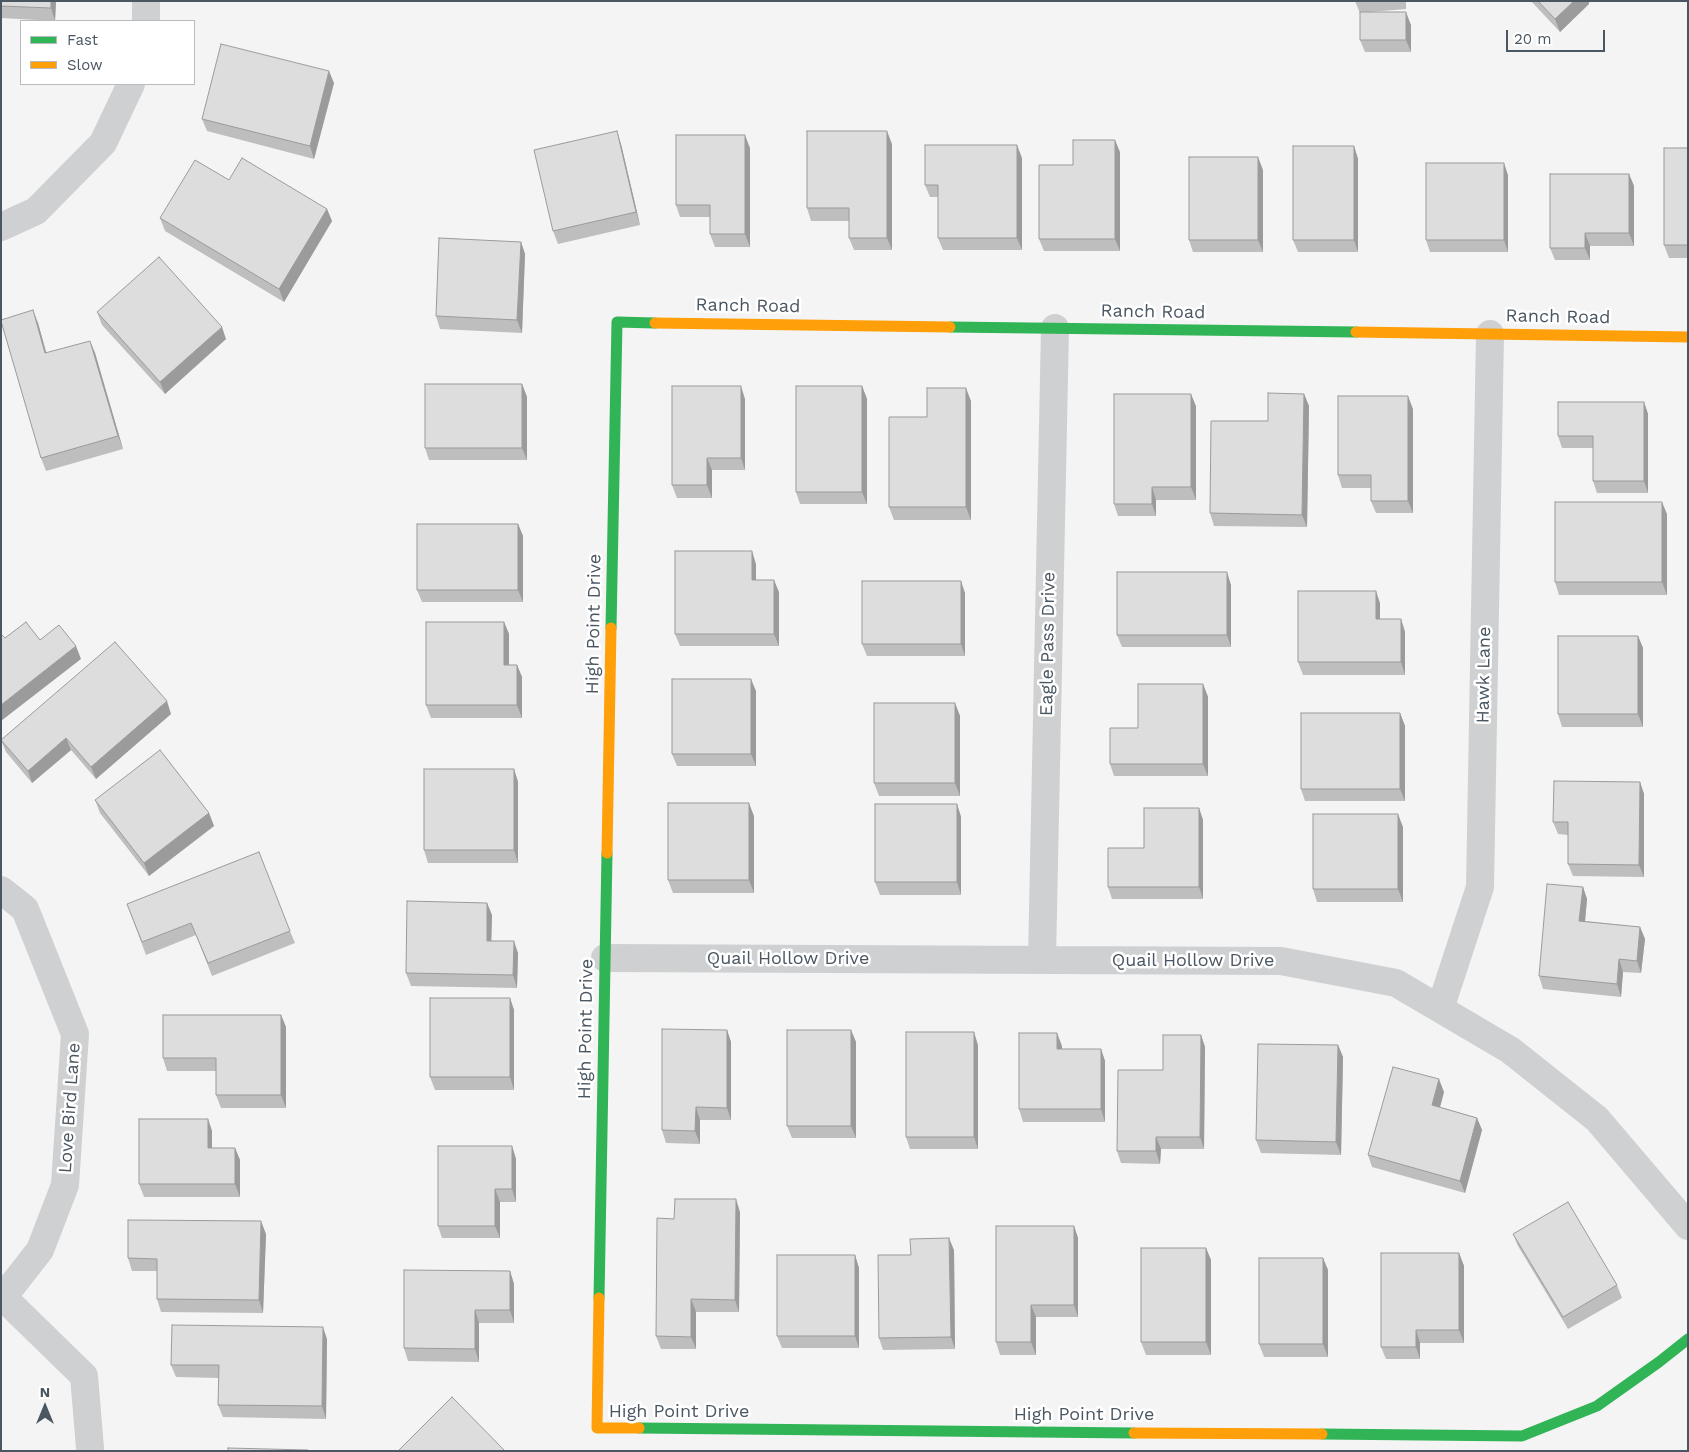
<!DOCTYPE html>
<style>
body{margin:0}
#map{position:relative;width:1689px;height:1452px;overflow:hidden;background:#f4f4f4;font-family:"Work Sans",sans-serif}
canvas{display:block}
.frame{position:absolute;inset:0;border:2px solid #4a5661;pointer-events:none}
.legend{position:absolute;left:20px;top:20px;width:175px;height:65px;box-sizing:border-box;background:#fff;border:1px solid #b7bbc0;margin:0;padding:6px 9px;list-style:none;font-size:15px;color:#4a5661}
.legend li{display:flex;align-items:center;gap:10px;height:25px}
.legend b{width:25px;border:1px solid #b7bbc0}
.north{position:absolute;left:20px;top:1382px;width:50px;height:50px;-webkit-text-stroke:4px #fff;paint-order:stroke;rotate:0deg;font-size:14px;font-weight:700;line-height:20px;text-align:center;color:#4a5661}
.north::after{content:'';display:block;margin:auto;width:18px;height:22px;background:#4a5661;clip-path:polygon(50% 0,100% 100%,50% 72%,0 100%)}
.scale{position:absolute;left:1506px;top:30px;width:99px;height:22px;box-sizing:border-box;border:2px solid #4a5661;border-top:0;padding-left:6px;font-size:15px;line-height:18px;white-space:nowrap;color:#4a5661;-webkit-text-stroke:4px #fff;paint-order:stroke}
</style>
<div id="map">
<canvas width="1689" height="1452"></canvas>
<div class="frame"></div>
<ul class="legend">
<li><b style="height:6px;background:#30b455"></b>Fast</li>
<li><b style="height:6px;background:#ff9f0a"></b>Slow</li>
</ul>
<div class="north">N</div>
<div class="scale">20 m</div>
</div>
<script>
const context = document.querySelector('canvas').getContext('2d');
context.lineJoin = 'round';
const toPath = rows => new Path2D(rows.map(r => 'M' + r).join(''));
function strokePath(path, color, width, dash) { context.strokeStyle = color; context.lineWidth = width; context.lineCap = dash ? 'butt' : 'round'; context.setLineDash(dash || []); context.stroke(path); }
function paint(path, color) { context.fillStyle = color; context.fill(path, 'evenodd'); }
function write(font, color, halo, rows, align = 'center') {
  context.font = font + ' "Work Sans",sans-serif'; context.lineWidth = 5; context.setLineDash([]); context.textBaseline = 'middle'; context.strokeStyle = halo; context.fillStyle = color; for (const [text, x, y, turn = 0] of rows) {
    context.save(); context.translate(x, y); context.rotate((+turn || 0) * Math.PI / 180); context.textAlign = isNaN(turn) ? turn : align; if (halo) context.strokeText(text, 0, 0); context.fillText(text, 0, 0); context.restore();
  }
}
const street = toPath([
 [146,21,146,1],
 [1,227,36,211,103,143,131,84],
 [1,890,25,909,75,1034,65,1185,40,1250,1,1300],
 [605,958,1281,961,1396,983,1510,1050,1597,1119,1688,1226],
 [1042,960,1055,328],
 [1440,1009,1480,887,1490,334],
 [4,1298,84,1376,90,1448]
]);
const fast = toPath([
 [950,327,1356,332],
 [611,628,617,322,655,323],
 [599,1298,607,853],
 [639,1428,1134,1433],
 [1322,1434,1522,1436,1597,1406,1659,1362,1688,1339]
]);
const slow = toPath([
 [655,323,950,327],
 [1356,332,1688,337],
 [607,853,611,628],
 [599,1298,597,1428,639,1428],
 [1134,1433,1322,1434]
]);
const wall = toPath([
 [1,1,56,1,55,21,1,18],
 [1355,1,1406,1,1406,9,1370,12,1411,25,1411,52,1365,52,1360,40,1360,13],
 [1531,1,1589,1,1589,4,1560,32],
 [334,83,314,159,207,131,202,119],
 [621,144,640,225,558,244,553,231],
 [892,144,892,250,854,250,849,238,849,221,811,221,807,208],
 [1354,146,1358,159,1358,252,1298,252,1293,240],
 [750,148,750,247,715,247,710,234,710,217,680,217,676,205],
 [1688,148,1688,258,1669,258,1664,245],
 [1120,152,1120,251,1044,251,1039,239],
 [1022,158,1022,250,943,250,938,238,938,197,930,197,925,185],
 [1263,170,1263,252,1193,252,1189,240],
 [1629,174,1634,186,1634,246,1590,246,1590,260,1555,260,1550,248],
 [1508,175,1508,252,1430,252,1426,240],
 [229,180,327,209,332,221,284,302,165,231,160,218],
 [521,242,525,254,522,333,440,329,436,316],
 [97,312,226,339,165,394,102,325],
 [38,323,46,353,90,341,95,353,123,449,46,471,41,458],
 [522,384,527,397,527,460,429,460,425,448],
 [862,386,867,399,867,504,800,504,796,492],
 [1304,394,1309,406,1307,527,1214,526,1210,513,1268,421],
 [745,399,745,470,712,470,712,498,677,498,672,485],
 [971,401,971,520,894,520,889,507,927,417],
 [1644,402,1648,414,1648,493,1597,493,1593,481,1593,448,1562,448,1558,436],
 [1196,406,1196,500,1156,500,1156,516,1118,516,1114,504],
 [1413,409,1413,513,1376,513,1371,501,1371,488,1342,488,1338,475],
 [1667,514,1667,595,1559,595,1555,582],
 [518,524,523,536,523,602,422,602,417,590],
 [756,564,756,580,779,592,779,646,680,646,675,634],
 [1231,585,1231,647,1122,647,1117,635],
 [965,593,965,656,867,656,862,644],
 [1380,603,1380,619,1401,619,1405,632,1405,675,1303,675,1298,662],
 [504,622,509,634,509,665,517,665,522,677,522,718,431,718,426,705],
 [1638,636,1643,648,1643,727,1562,727,1558,714],
 [1203,684,1208,697,1208,776,1114,776,1110,764,1138,728],
 [756,691,756,766,677,766,672,754],
 [955,703,960,716,960,796,879,796,874,783],
 [1400,713,1405,726,1405,801,1305,801,1301,789],
 [171,714,96,779,71,750,32,783,6,752,1,740],
 [514,769,518,782,518,863,428,863,424,850],
 [1640,782,1644,794,1644,877,1573,876,1568,864,1568,835,1558,834,1553,822],
 [95,800,209,813,214,826,149,876,100,813],
 [957,804,961,817,961,895,880,895,875,882],
 [1199,808,1203,820,1203,899,1112,899,1108,887,1144,848],
 [754,816,754,893,673,893,668,880],
 [1403,827,1403,902,1317,902,1313,889],
 [1583,887,1587,899,1585,921,1640,927,1645,939,1641,973,1623,972,1621,997,1543,989,1539,976],
 [487,903,492,915,491,941,518,953,517,988,411,986,406,973],
 [127,904,290,931,295,943,212,976,196,935,146,955],
 [510,998,514,1010,514,1090,435,1090,430,1077],
 [281,1015,286,1027,286,1108,221,1108,216,1095,216,1071,167,1071,163,1058],
 [727,1030,731,1042,731,1120,700,1120,700,1144,666,1143,662,1130],
 [851,1030,856,1042,856,1138,792,1138,787,1126],
 [1201,1035,1205,1047,1204,1149,1161,1149,1160,1164,1121,1163,1117,1151,1163,1070],
 [978,1045,978,1149,910,1149,906,1137],
 [1338,1045,1343,1057,1341,1155,1261,1153,1256,1140],
 [1062,1046,1062,1049,1101,1049,1105,1061,1105,1122,1023,1122,1019,1109],
 [1444,1092,1440,1107,1477,1118,1482,1130,1465,1193,1372,1167,1368,1155],
 [208,1119,212,1131,212,1148,235,1148,240,1160,240,1197,144,1197,139,1184],
 [512,1146,516,1159,516,1202,500,1202,500,1238,442,1238,438,1226],
 [740,1212,739,1312,696,1312,696,1349,661,1349,656,1336,674,1219],
 [1074,1226,1078,1238,1078,1317,1036,1317,1036,1355,1000,1355,996,1342],
 [266,1234,263,1313,161,1312,157,1299,157,1271,132,1271,128,1258],
 [1513,1234,1617,1285,1622,1298,1568,1329,1518,1246],
 [1206,1248,1211,1260,1211,1355,1146,1355,1141,1342],
 [954,1250,955,1349,883,1350,879,1338,911,1255],
 [1459,1253,1464,1266,1464,1343,1420,1343,1420,1359,1386,1359,1381,1347],
 [855,1255,859,1268,859,1348,782,1348,777,1336],
 [1323,1258,1328,1270,1328,1357,1264,1357,1259,1344],
 [510,1271,514,1284,514,1323,479,1323,479,1362,408,1361,404,1348],
 [327,1339,326,1419,223,1417,218,1405,219,1378,176,1377,171,1365]
]);
const shadedWall = toPath([
 [51,1,56,1,55,21,51,8],
 [1574,1,1589,1,1589,4,1560,32,1555,19],
 [1406,12,1411,25,1411,52,1406,40],
 [329,71,334,83,314,159,310,146],
 [617,131,621,144,640,225,636,212],
 [887,131,892,144,892,250,887,238],
 [745,135,750,148,750,247,745,234],
 [1115,140,1120,152,1120,251,1115,239],
 [1017,145,1022,158,1022,250,1017,238],
 [1354,146,1358,159,1358,252,1354,240],
 [1258,157,1263,170,1263,252,1258,240],
 [1504,163,1508,175,1508,252,1504,240],
 [1629,174,1634,186,1634,246,1629,233],
 [327,209,332,221,284,302,279,289],
 [1585,233,1590,246,1590,260,1585,248],
 [521,242,525,254,522,333,517,320],
 [33,310,38,323,50,366,45,353],
 [222,327,226,339,165,394,160,382],
 [90,341,95,353,123,449,118,436],
 [522,384,527,397,527,460,522,448],
 [741,386,745,399,745,470,741,458],
 [862,386,867,399,867,504,862,492],
 [966,388,971,401,971,520,966,507],
 [1191,394,1196,406,1196,500,1191,487],
 [1304,394,1309,406,1307,527,1302,515],
 [1408,396,1413,409,1413,513,1408,501],
 [1644,402,1648,414,1648,493,1644,481],
 [707,458,712,470,712,498,707,485],
 [1152,487,1156,500,1156,516,1152,504],
 [1662,502,1667,514,1667,595,1662,582],
 [518,524,523,536,523,602,518,590],
 [752,551,756,564,756,592,752,580],
 [1227,572,1231,585,1231,647,1227,635],
 [774,580,779,592,779,646,774,634],
 [961,581,965,593,965,656,961,644],
 [1376,591,1380,603,1380,632,1376,619],
 [1401,619,1405,632,1405,675,1401,662],
 [504,622,509,634,509,677,504,665],
 [1638,636,1643,648,1643,727,1638,714],
 [76,646,81,659,1,721,1,705],
 [517,665,522,677,522,718,517,705],
 [751,679,756,691,756,766,751,754],
 [1203,684,1208,697,1208,776,1203,764],
 [167,701,171,714,96,779,91,767],
 [955,703,960,716,960,796,955,783],
 [1400,713,1405,726,1405,801,1400,789],
 [66,738,71,750,32,783,28,771],
 [514,769,518,782,518,863,514,850],
 [1640,782,1644,794,1644,877,1639,865],
 [749,803,754,816,754,893,749,880],
 [957,804,961,817,961,895,957,882],
 [1199,808,1203,820,1203,899,1199,887],
 [209,813,214,826,149,876,144,863],
 [1398,814,1403,827,1403,902,1398,889],
 [1583,887,1587,899,1584,933,1579,921],
 [487,903,492,915,491,953,487,941],
 [1640,927,1645,939,1641,973,1637,961],
 [514,941,518,953,517,988,513,975],
 [1619,959,1623,972,1621,997,1617,984],
 [510,998,514,1010,514,1090,510,1077],
 [281,1015,286,1027,286,1108,281,1095],
 [727,1030,731,1042,731,1120,727,1108],
 [851,1030,856,1042,856,1138,851,1126],
 [974,1032,978,1045,978,1149,974,1137],
 [1057,1033,1062,1046,1062,1061,1057,1049],
 [1201,1035,1205,1047,1204,1149,1200,1137],
 [1338,1045,1343,1057,1341,1155,1336,1142],
 [1101,1049,1105,1061,1105,1122,1101,1109],
 [1439,1079,1444,1092,1437,1118,1432,1105],
 [696,1107,700,1120,700,1144,695,1131],
 [1477,1118,1482,1130,1465,1193,1460,1181],
 [208,1119,212,1131,212,1160,208,1148],
 [1156,1137,1161,1149,1160,1164,1156,1151],
 [512,1146,516,1159,516,1202,512,1189],
 [235,1148,240,1160,240,1197,235,1184],
 [495,1189,500,1202,500,1238,495,1226],
 [736,1199,740,1212,739,1312,735,1300],
 [261,1221,266,1234,263,1313,259,1300],
 [1074,1226,1078,1238,1078,1317,1074,1305],
 [949,1238,954,1250,955,1349,951,1337],
 [1206,1248,1211,1260,1211,1355,1206,1342],
 [1459,1253,1464,1266,1464,1343,1459,1330],
 [855,1255,859,1268,859,1348,855,1336],
 [1323,1258,1328,1270,1328,1357,1323,1344],
 [510,1271,514,1284,514,1323,510,1310],
 [691,1299,696,1312,696,1349,691,1337],
 [1031,1305,1036,1317,1036,1355,1031,1342],
 [475,1310,479,1323,479,1362,475,1349],
 [323,1327,327,1339,326,1419,322,1406],
 [1416,1330,1420,1343,1420,1359,1416,1347]
]);
const building = toPath([
 [1,1,51,1,51,8,1,6,1,1],
 [1538,1,1574,1,1555,19,1538,1],
 [1360,12,1406,12,1406,40,1360,40,1360,12],
 [221,44,329,71,310,146,202,119,221,44],
 [617,131,636,212,553,231,534,150,617,131],
 [807,131,887,131,887,238,849,238,849,208,807,208,807,131],
 [676,135,745,135,745,234,710,234,710,205,676,205,676,135],
 [1073,140,1115,140,1115,239,1039,239,1039,165,1073,165,1073,140],
 [925,145,1017,145,1017,238,938,238,938,185,925,185,925,145],
 [1293,146,1354,146,1354,240,1293,240,1293,146],
 [1664,148,1688,148,1688,245,1664,245,1664,148],
 [1189,157,1258,157,1258,240,1189,240,1189,157],
 [242,158,327,209,279,289,160,218,195,160,229,180,242,158],
 [1426,163,1504,163,1504,240,1426,240,1426,163],
 [1550,174,1629,174,1629,233,1585,233,1585,248,1550,248,1550,174],
 [439,238,521,242,517,320,436,316,439,238],
 [159,257,222,327,160,382,97,312,159,257],
 [33,310,45,353,90,341,118,436,41,458,1,321,1,320,33,310],
 [425,384,522,384,522,448,425,448,425,384],
 [672,386,741,386,741,458,707,458,707,485,672,485,672,386],
 [796,386,862,386,862,492,796,492,796,386],
 [927,388,966,388,966,507,889,507,889,417,927,417,927,388],
 [1268,393,1304,394,1302,515,1210,513,1211,421,1268,421,1268,393],
 [1114,394,1191,394,1191,487,1152,487,1152,504,1114,504,1114,394],
 [1338,396,1408,396,1408,501,1371,501,1371,475,1338,475,1338,396],
 [1558,402,1644,402,1644,481,1593,481,1593,436,1558,436,1558,402],
 [1555,502,1662,502,1662,582,1555,582,1555,502],
 [417,524,518,524,518,590,417,590,417,524],
 [675,551,752,551,752,580,774,580,774,634,675,634,675,551],
 [1117,572,1227,572,1227,635,1117,635,1117,572],
 [862,581,961,581,961,644,862,644,862,581],
 [1298,591,1376,591,1376,619,1401,619,1401,662,1298,662,1298,591],
 [26,622,40,640,59,625,76,646,1,705,1,634,5,638,26,622],
 [426,622,504,622,504,665,517,665,517,705,426,705,426,622],
 [1558,636,1638,636,1638,714,1558,714,1558,636],
 [115,642,167,701,91,767,66,738,28,771,1,740,115,642],
 [672,679,751,679,751,754,672,754,672,679],
 [1138,684,1203,684,1203,764,1110,764,1110,728,1138,728,1138,684],
 [874,703,955,703,955,783,874,783,874,703],
 [1301,713,1400,713,1400,789,1301,789,1301,713],
 [160,750,209,813,144,863,95,800,160,750],
 [424,769,514,769,514,850,424,850,424,769],
 [1554,781,1640,782,1639,865,1568,864,1568,822,1553,822,1554,781],
 [668,803,749,803,749,880,668,880,668,803],
 [875,804,957,804,957,882,875,882,875,804],
 [1144,808,1199,808,1199,887,1108,887,1108,848,1144,848,1144,808],
 [1313,814,1398,814,1398,889,1313,889,1313,814],
 [259,852,290,931,208,963,191,923,142,942,127,904,259,852],
 [1547,884,1583,887,1579,921,1640,927,1637,961,1619,959,1617,984,1539,976,1547,884],
 [407,901,487,903,487,941,514,941,513,975,406,973,407,901],
 [430,998,510,998,510,1077,430,1077,430,998],
 [163,1015,281,1015,281,1095,216,1095,216,1058,163,1058,163,1015],
 [662,1029,727,1030,727,1108,696,1107,695,1131,662,1130,662,1029],
 [787,1030,851,1030,851,1126,787,1126,787,1030],
 [906,1032,974,1032,974,1137,906,1137,906,1032],
 [1019,1033,1057,1033,1057,1049,1101,1049,1101,1109,1019,1109,1019,1033],
 [1163,1035,1201,1035,1200,1137,1156,1137,1156,1151,1117,1151,1118,1070,1163,1070,1163,1035],
 [1258,1044,1338,1045,1336,1142,1256,1140,1258,1044],
 [1393,1067,1439,1079,1432,1105,1477,1118,1460,1181,1368,1155,1393,1067],
 [139,1119,208,1119,208,1148,235,1148,235,1184,139,1184,139,1119],
 [438,1146,512,1146,512,1189,495,1189,495,1226,438,1226,438,1146],
 [675,1199,736,1199,735,1300,691,1299,691,1337,656,1336,657,1218,674,1219,675,1199],
 [1568,1202,1617,1285,1563,1317,1513,1234,1568,1202],
 [128,1220,261,1221,259,1300,157,1299,157,1259,128,1258,128,1220],
 [996,1226,1074,1226,1074,1305,1031,1305,1031,1342,996,1342,996,1226],
 [949,1238,951,1337,879,1338,878,1255,911,1255,910,1239,949,1238],
 [1141,1248,1206,1248,1206,1342,1141,1342,1141,1248],
 [1381,1253,1459,1253,1459,1330,1416,1330,1416,1347,1381,1347,1381,1253],
 [777,1255,855,1255,855,1336,777,1336,777,1255],
 [1259,1258,1323,1258,1323,1344,1259,1344,1259,1258],
 [404,1270,510,1271,510,1310,475,1310,475,1349,404,1348,404,1270],
 [172,1325,323,1327,322,1406,218,1405,219,1365,171,1365,172,1325],
 [452,1397,505,1451,398,1451,452,1397],
 [228,1448,308,1450,308,1451,228,1451,228,1448]
]);
const streetNames = [
 ["Ranch Road",748,306,1],
 ["Ranch Road",1153,312,1],
 ["Ranch Road",1558,317,1],
 ["High Point Drive",594,624,-89],
 ["Eagle Pass Drive",1048,644,-89],
 ["Hawk Lane",1484,675,-89],
 ["Quail Hollow Drive",788,959],
 ["Quail Hollow Drive",1193,961],
 ["High Point Drive",586,1029,-89],
 ["Love Bird Lane",70,1108,-86],
 ["High Point Drive",679,1412],
 ["High Point Drive",1084,1415]
];
strokePath(street, '#ced0d2', 28);
strokePath(fast, '#30b455', 11);
strokePath(slow, '#ff9f0a', 11);
paint(wall, '#bebebf');
paint(shadedWall, '#9b9b9b');
paint(building, '#ddddde');
strokePath(building, '#9b9b9b', 1);
write('18px', '#4a5661', '#fff', streetNames);
</script>
